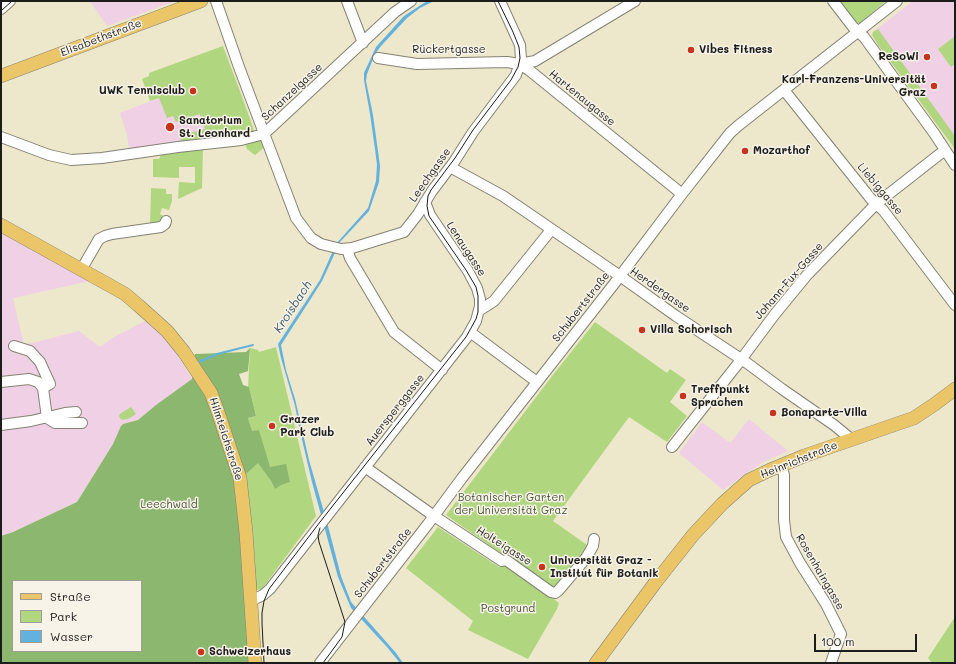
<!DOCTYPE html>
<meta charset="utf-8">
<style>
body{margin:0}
#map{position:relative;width:956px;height:664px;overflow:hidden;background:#ede7cb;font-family:Mali,sans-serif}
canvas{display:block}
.frame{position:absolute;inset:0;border:2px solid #1c1c1c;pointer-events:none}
.legend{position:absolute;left:12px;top:580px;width:130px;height:72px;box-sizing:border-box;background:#f7f3e8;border:1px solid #9f9d96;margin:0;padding:5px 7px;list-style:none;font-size:12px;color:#1c1c1c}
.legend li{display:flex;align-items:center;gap:8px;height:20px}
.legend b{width:20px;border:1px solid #9f9d96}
.scale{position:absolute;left:814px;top:634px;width:103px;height:18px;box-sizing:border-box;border:2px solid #1c1c1c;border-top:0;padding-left:5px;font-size:12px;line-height:14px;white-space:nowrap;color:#1c1c1c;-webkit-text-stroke:3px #f7f3e8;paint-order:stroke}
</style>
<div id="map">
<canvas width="956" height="664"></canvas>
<div class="frame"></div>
<ul class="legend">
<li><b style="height:5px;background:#ebc669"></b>Straße</li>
<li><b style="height:11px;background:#b1d680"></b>Park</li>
<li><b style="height:11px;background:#63b1dd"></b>Wasser</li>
</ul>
<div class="scale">100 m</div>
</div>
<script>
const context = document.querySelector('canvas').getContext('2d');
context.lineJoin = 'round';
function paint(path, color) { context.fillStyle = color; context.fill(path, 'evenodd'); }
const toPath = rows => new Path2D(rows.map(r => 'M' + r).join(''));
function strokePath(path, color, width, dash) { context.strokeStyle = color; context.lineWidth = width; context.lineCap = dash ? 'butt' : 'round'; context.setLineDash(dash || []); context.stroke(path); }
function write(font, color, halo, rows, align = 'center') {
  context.font = font + ' Mali,sans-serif'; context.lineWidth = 3; context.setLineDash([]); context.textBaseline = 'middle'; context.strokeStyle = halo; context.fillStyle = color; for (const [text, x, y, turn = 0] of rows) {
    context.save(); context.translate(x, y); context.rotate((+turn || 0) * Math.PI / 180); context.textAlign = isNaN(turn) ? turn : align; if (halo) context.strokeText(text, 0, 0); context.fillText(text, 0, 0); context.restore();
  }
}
const built = toPath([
 [90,1,176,1,107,26],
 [913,1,955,1,955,140,873,32],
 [159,98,203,98,215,134,181,141,178,141,129,149,127,134,120,113],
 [1,231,90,281,13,298,24,345,79,331,100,347,114,337,147,320,162,334,175,351,192,379,156,405,138,420,123,424,121,426,113,444,77,502,13,532,1,536],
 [749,419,788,451,763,462,723,490,679,453,702,422,730,443]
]);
const green = toPath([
 [833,1,886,1,859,24,853,27],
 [878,29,955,136,955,149,893,65,878,45,872,35,873,32],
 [954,37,955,40,955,64,951,67,938,49],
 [223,46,238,86,253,127,254,133,181,141,179,129,184,128,186,134,205,129,200,114,176,122,173,116,167,118,159,98,150,101,142,79,149,76,149,73],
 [264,135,265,146,260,151,255,155,247,149,244,141],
 [203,147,202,188,178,199,179,182,195,183,195,167,179,167,179,178,153,177,153,159,159,159,161,155,164,151],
 [151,188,166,189,166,194,172,194,172,201,169,210,162,208,160,214,166,217,164,222,150,226],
 [595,322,667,373,670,369,686,380,670,402,687,416,667,442,629,417,553,521,590,547,556,592,446,515,556,371],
 [276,347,316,516,262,589,257,590,257,585,250,504,244,476,258,462,271,481,275,489,259,430,252,432,248,418,256,416,249,387,248,387,250,348,258,350,259,352],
 [131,407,136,414,128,419,122,420,120,418,119,416,120,414],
 [438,527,499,567,507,564,528,579,559,603,557,609,528,659,468,630,473,621,406,568],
 [955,617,955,663,932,663,928,658]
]);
const forest = toPath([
 [250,348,248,371,239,374,243,385,249,387,256,416,248,418,252,431,259,430,270,467,286,464,290,482,281,485,275,489,271,481,258,463,244,476,250,504,257,585,257,590,248,621,250,663,1,663,1,536,13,532,77,502,113,444,121,426,123,424,138,420,156,405,192,379,195,354,246,352],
 [13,581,141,581,141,651,13,651]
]);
const water = toPath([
 [427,1,434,1,420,8,407,18,381,46,375,54,367,74,366,81,373,115,380,166,379,182,369,211,340,242,322,281,310,300,281,345,286,370,295,399,309,460,328,526,341,576,351,602,396,653,403,663,400,663,387,647,351,608,338,577,312,482,300,431,295,406,281,358,278,344,320,280,336,244,368,208,376,181,377,165,375,149,370,114,364,80,364,73,376,47,404,16]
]);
const stream = toPath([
 [199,362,217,354,253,345]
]);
const minor = toPath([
 [216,1,239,67,296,218,311,238,321,244,341,249,352,248,404,232,418,214,432,191,454,162,473,132,516,75,521,59,520,45,500,1],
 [347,1,363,43],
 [833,1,853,27,864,37,934,133,955,165],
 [1,9,10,1],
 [378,58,417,64,507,62,519,64,529,70,682,194],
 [520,64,535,61,635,1],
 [784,90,871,199,883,210,955,305],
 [1,137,49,155,71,160,102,158,178,147,241,140,264,134,395,12,411,1],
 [450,167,503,196,620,276,676,316,747,363,782,389,834,425,851,439],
 [347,249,350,258,394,332,442,370],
 [81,270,99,239,105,236,112,234,161,227,165,224,166,221],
 [480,310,494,301,551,230],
 [470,332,537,382],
 [14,346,30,351,40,362,50,384,43,388],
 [1,382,29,379,38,382,43,388,47,418],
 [47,418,55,423,82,423],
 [1,425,31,421,65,413,76,412],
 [672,447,737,365,775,314,807,275,876,204,945,150],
 [781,465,784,475,784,520,786,537,800,563,826,604,841,634,831,663],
 [365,467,434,516,502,561,506,560,551,592,555,593,558,591,586,558,593,546,594,539],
 [251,601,263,595,270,589,467,337,476,321,480,306,480,299,477,288,468,271,430,215,425,202],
 [320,663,428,524,462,478,614,284,682,194,730,133,739,125,897,1]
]);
const major = toPath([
 [1,76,201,1],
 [1,225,109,285,125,294,138,305,167,331,184,352,211,393,217,409,240,478,246,532,255,663],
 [596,663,655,583,693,535,722,504,749,480,770,470,804,456,914,418,935,404,955,389]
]);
const tram = toPath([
 [1,11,12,1],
 [320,528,318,535,319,542,345,622,342,637,323,663],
 [264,663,262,623,262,613,264,601,269,589,320,522,466,337,476,319,478,312,478,296,476,287,466,270,429,216,427,206,428,196,431,190,455,158,473,130,511,80,518,67,520,58,519,47,513,32,498,1]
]);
const markers = [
 [691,50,4,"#c8321e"],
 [927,57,4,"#c8321e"],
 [934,86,4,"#c8321e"],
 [193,91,4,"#c8321e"],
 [170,127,5,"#c8321e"],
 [745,151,4,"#c8321e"],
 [642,330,4,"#c8321e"],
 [683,396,4,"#c8321e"],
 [773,413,4,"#c8321e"],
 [272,426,4,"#c8321e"],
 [542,567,4,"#c8321e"],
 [201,652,4,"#c8321e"]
];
const streetNames = [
 ["Elisabethstraße",101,38,-21],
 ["Rückertgasse",449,50],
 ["Schanzelgasse",292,92,-43],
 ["Hartenaugasse",582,98,39],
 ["Leechgasse",430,175,-55],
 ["Liebiggasse",880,189,50],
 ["Lenaugasse",466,249,57],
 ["Johann-Fux-Gasse",789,281,-49],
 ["Herdergasse",660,290,35],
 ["Schubertstraße",581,307,-52],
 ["Auersperggasse",395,410,-52],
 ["Hilmteichstraße",226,439,72],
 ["Heinrichstraße",799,460,-22],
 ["Holteigasse",504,546,32],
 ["Schubertstraße",383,563,-52],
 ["Rosenhaingasse",820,572,60]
];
const poiNames = [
 ["Vibes Fitness",699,50],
 ["ReSoWi",919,57,"right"],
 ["Karl-Franzens-Universität",926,80,"right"],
 ["Graz",926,93,"right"],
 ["UWK Tennisclub",185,91,"right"],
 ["Sanatorium",179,121],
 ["St. Leonhard",179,134],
 ["Mozarthof",753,151],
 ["Villa Schorisch",650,330],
 ["Treffpunkt",691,390],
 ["Sprachen",691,403],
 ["Bonaparte-Villa",781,413],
 ["Grazer",280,420],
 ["Park Club",280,433],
 ["Universität Graz -",550,561],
 ["Institut für Botanik",550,574],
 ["Schweizerhaus",209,652]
];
const parkNames = [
 ["Botanischer Garten",511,498],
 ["der Universität Graz",511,511],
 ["Leechwald",169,505],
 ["Postgrund",508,609]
];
const waterNames = [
 ["Kroisbach",293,307,-57]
];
paint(built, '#efd0e5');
paint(green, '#b1d680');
paint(forest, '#8cb76e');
paint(water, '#63b1dd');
strokePath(stream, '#63b1dd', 2);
strokePath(minor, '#848274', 12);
strokePath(major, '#848274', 14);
strokePath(minor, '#fff', 10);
strokePath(major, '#ebc669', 13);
strokePath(tram, '#1c1c1c', 1);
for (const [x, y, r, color] of markers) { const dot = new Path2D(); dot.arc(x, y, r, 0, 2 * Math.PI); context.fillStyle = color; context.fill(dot); strokePath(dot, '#f7f3e8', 1.5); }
write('11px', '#1c1c1c', '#f7f3e8', streetNames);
write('bold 11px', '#1c1c1c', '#f7f3e8', poiNames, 'left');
write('11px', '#49543a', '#f7f3e8', parkNames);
write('italic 12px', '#385869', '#f7f3e8', waterNames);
</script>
